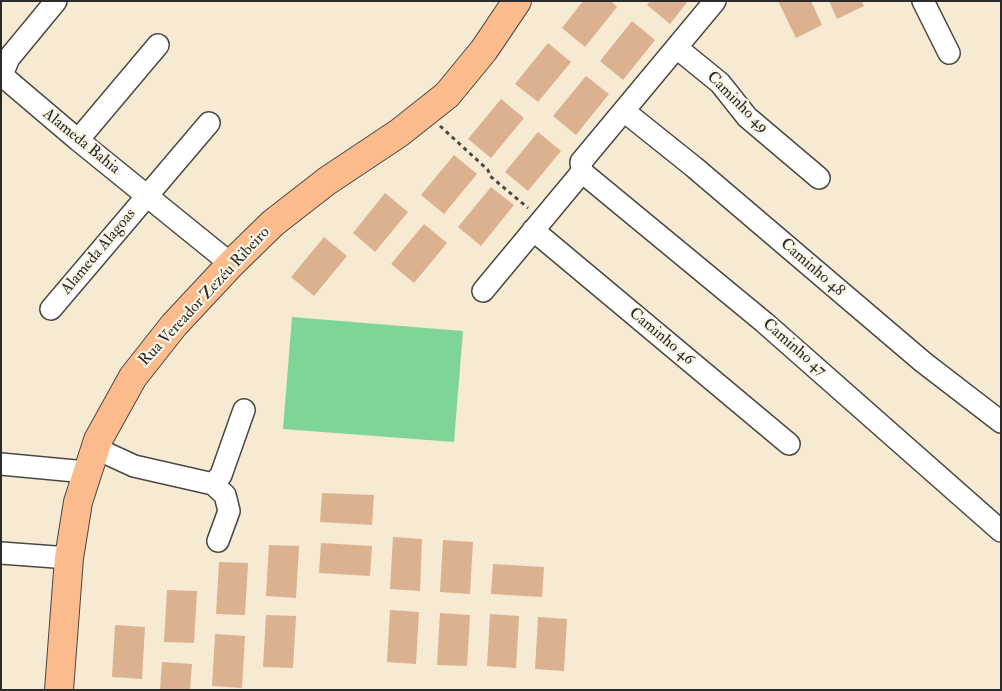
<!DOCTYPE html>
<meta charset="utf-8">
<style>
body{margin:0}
#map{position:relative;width:1002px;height:691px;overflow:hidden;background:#f7ead3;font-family:"IM FELL Double Pica",serif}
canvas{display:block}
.frame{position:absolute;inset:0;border:2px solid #2b2b2b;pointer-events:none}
</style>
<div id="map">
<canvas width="1002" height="691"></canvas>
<div class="frame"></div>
</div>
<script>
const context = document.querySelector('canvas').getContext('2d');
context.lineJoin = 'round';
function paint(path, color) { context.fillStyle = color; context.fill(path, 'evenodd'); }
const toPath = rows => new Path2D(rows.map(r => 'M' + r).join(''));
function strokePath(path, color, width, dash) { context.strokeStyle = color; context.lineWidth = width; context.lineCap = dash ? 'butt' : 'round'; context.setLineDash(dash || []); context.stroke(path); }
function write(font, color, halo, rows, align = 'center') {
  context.font = font + ' "IM FELL Double Pica",serif'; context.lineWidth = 4.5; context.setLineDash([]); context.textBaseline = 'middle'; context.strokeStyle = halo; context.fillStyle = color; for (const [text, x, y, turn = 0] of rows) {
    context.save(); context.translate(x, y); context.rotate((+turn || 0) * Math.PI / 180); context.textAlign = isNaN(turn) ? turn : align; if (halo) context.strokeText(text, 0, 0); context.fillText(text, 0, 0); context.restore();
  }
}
const green = toPath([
 [292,317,463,331,454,442,283,429]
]);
const building = toPath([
 [583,1,611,1,617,7,585,47,562,28],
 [650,1,688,1,670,24,647,5],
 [778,1,811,1,822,25,796,38],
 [829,1,862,1,864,6,837,19],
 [632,21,655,40,623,80,600,61],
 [548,43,571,62,538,102,515,84],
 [586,76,609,94,576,135,553,116],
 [501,99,524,118,491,158,468,139],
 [538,132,561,151,528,191,505,172],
 [454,155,477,174,444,214,421,195],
 [491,187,514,205,481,246,458,227],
 [385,193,408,212,375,252,353,233],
 [424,224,447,243,414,283,391,264],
 [324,237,347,256,314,296,291,277],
 [322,493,374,495,372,525,320,522],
 [393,537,422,539,420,591,390,589],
 [443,540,473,542,470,594,440,592],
 [321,543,372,546,370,576,319,573],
 [269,545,299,546,296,598,266,596],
 [219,562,248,563,245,615,216,614],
 [493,564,544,567,542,597,491,594],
 [167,590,197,591,194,643,164,642],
 [390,610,419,612,416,664,387,662],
 [440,613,470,615,467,666,437,665],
 [490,614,519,616,516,668,487,666],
 [266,615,296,616,293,668,263,667],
 [538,617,567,619,564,671,535,669],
 [115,625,145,627,142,679,112,677],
 [215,634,245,636,242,688,212,686],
 [162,662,192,664,190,690,160,690]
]);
const path = toPath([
 [440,126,488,170,490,176,528,208]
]);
const minor = toPath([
 [56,1,9,58,4,70,5,78,78,140,231,264],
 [923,1,949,53],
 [677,48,720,83,747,117,819,178],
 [624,111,694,167,923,362,1001,422],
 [78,140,158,45],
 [582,172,765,323,1001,531],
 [533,230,789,444],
 [483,291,582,172,581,162,715,1],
 [51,309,209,123],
 [95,448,134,466,213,484,221,475,244,410],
 [1,464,86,472],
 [213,484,225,495,229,511,218,541],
 [1,553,69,558]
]);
const major = toPath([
 [59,690,69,558,78,502,98,440,133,377,174,325,231,264,273,223,327,181,399,133,447,95,484,50,517,1]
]);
const streetNames = [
 ["Caminho 49",737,103,45],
 ["Alameda Bahia",81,142,39],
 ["Alameda Alagoas",99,252,-50],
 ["Caminho 48",812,268,41],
 ["Rua Vereador Zezéu Ribeiro",205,297,-47],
 ["Caminho 46",661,337,40],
 ["Caminho 47",794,348,41]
];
paint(green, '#7fd598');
paint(building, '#dbb190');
strokePath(minor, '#4a4844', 24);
strokePath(major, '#4a4844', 30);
strokePath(path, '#4a4844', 3, [4, 4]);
strokePath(minor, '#fff', 21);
strokePath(major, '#fbbb8c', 28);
write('16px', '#2b2b2b', '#fcf5e5', streetNames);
</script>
